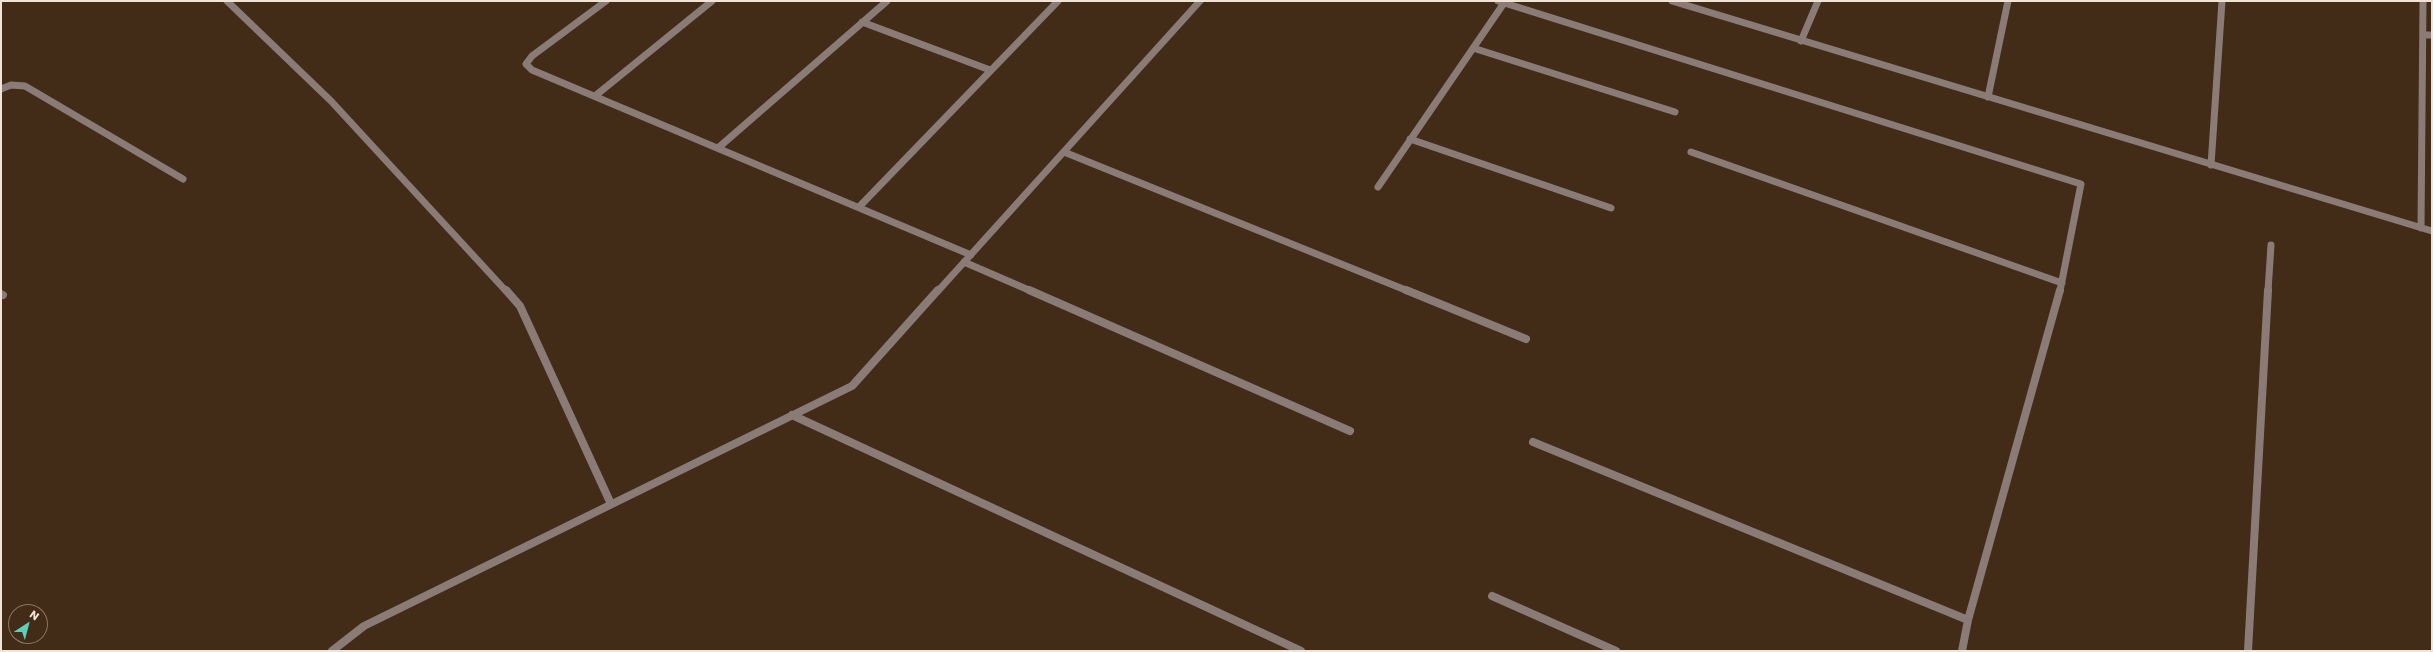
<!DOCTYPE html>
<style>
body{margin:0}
#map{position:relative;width:2433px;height:652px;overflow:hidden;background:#422c18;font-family:Poppins,sans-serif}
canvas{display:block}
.frame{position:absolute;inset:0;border:2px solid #f2e3d7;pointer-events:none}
.north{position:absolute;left:8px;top:604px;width:40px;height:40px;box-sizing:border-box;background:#422c18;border:1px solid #887564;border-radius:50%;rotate:36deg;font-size:11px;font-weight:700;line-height:16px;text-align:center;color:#f2e3d7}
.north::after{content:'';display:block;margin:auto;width:14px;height:18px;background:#5dceb8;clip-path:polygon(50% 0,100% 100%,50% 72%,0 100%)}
</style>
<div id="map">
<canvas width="2433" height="652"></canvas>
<div class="frame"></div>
<div class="north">N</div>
</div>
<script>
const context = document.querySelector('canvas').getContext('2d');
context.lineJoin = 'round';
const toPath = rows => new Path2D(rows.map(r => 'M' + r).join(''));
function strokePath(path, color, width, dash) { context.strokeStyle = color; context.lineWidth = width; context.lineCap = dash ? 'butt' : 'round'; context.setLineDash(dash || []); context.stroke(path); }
const minorFar1 = toPath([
 [227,1,331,101,506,291],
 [606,1,532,56,526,64,532,70,971,255],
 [1498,1,2081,184,2060,291],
 [1672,1,2432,231],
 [862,22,990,70],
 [2423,35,2432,35],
 [1801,41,1818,1],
 [1473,48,1675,112],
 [1,89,11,85,25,86,183,179],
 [595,96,712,1],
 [1988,97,2008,1],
 [1410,139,1611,208],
 [718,148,887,1],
 [1064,152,1408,291],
 [1691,152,2062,283],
 [2211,165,2222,1],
 [1378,187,1504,3],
 [859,207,1058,1],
 [2421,228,2423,1],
 [964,262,1031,291],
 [938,291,1200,1],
 [2268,291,2271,245]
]);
const minor = toPath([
 [506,290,520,306,611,504],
 [1029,290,1350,431],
 [1406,290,1526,339],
 [1,294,3,295],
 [792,415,1301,651],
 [1533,442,1968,620],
 [1492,596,1616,651],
 [332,651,364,626,852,386,938,290],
 [1962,651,1968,620,2060,290],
 [2248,651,2268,290]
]);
strokePath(minorFar1, '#8a7b76', 7);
strokePath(minor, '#8a7b76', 8);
</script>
